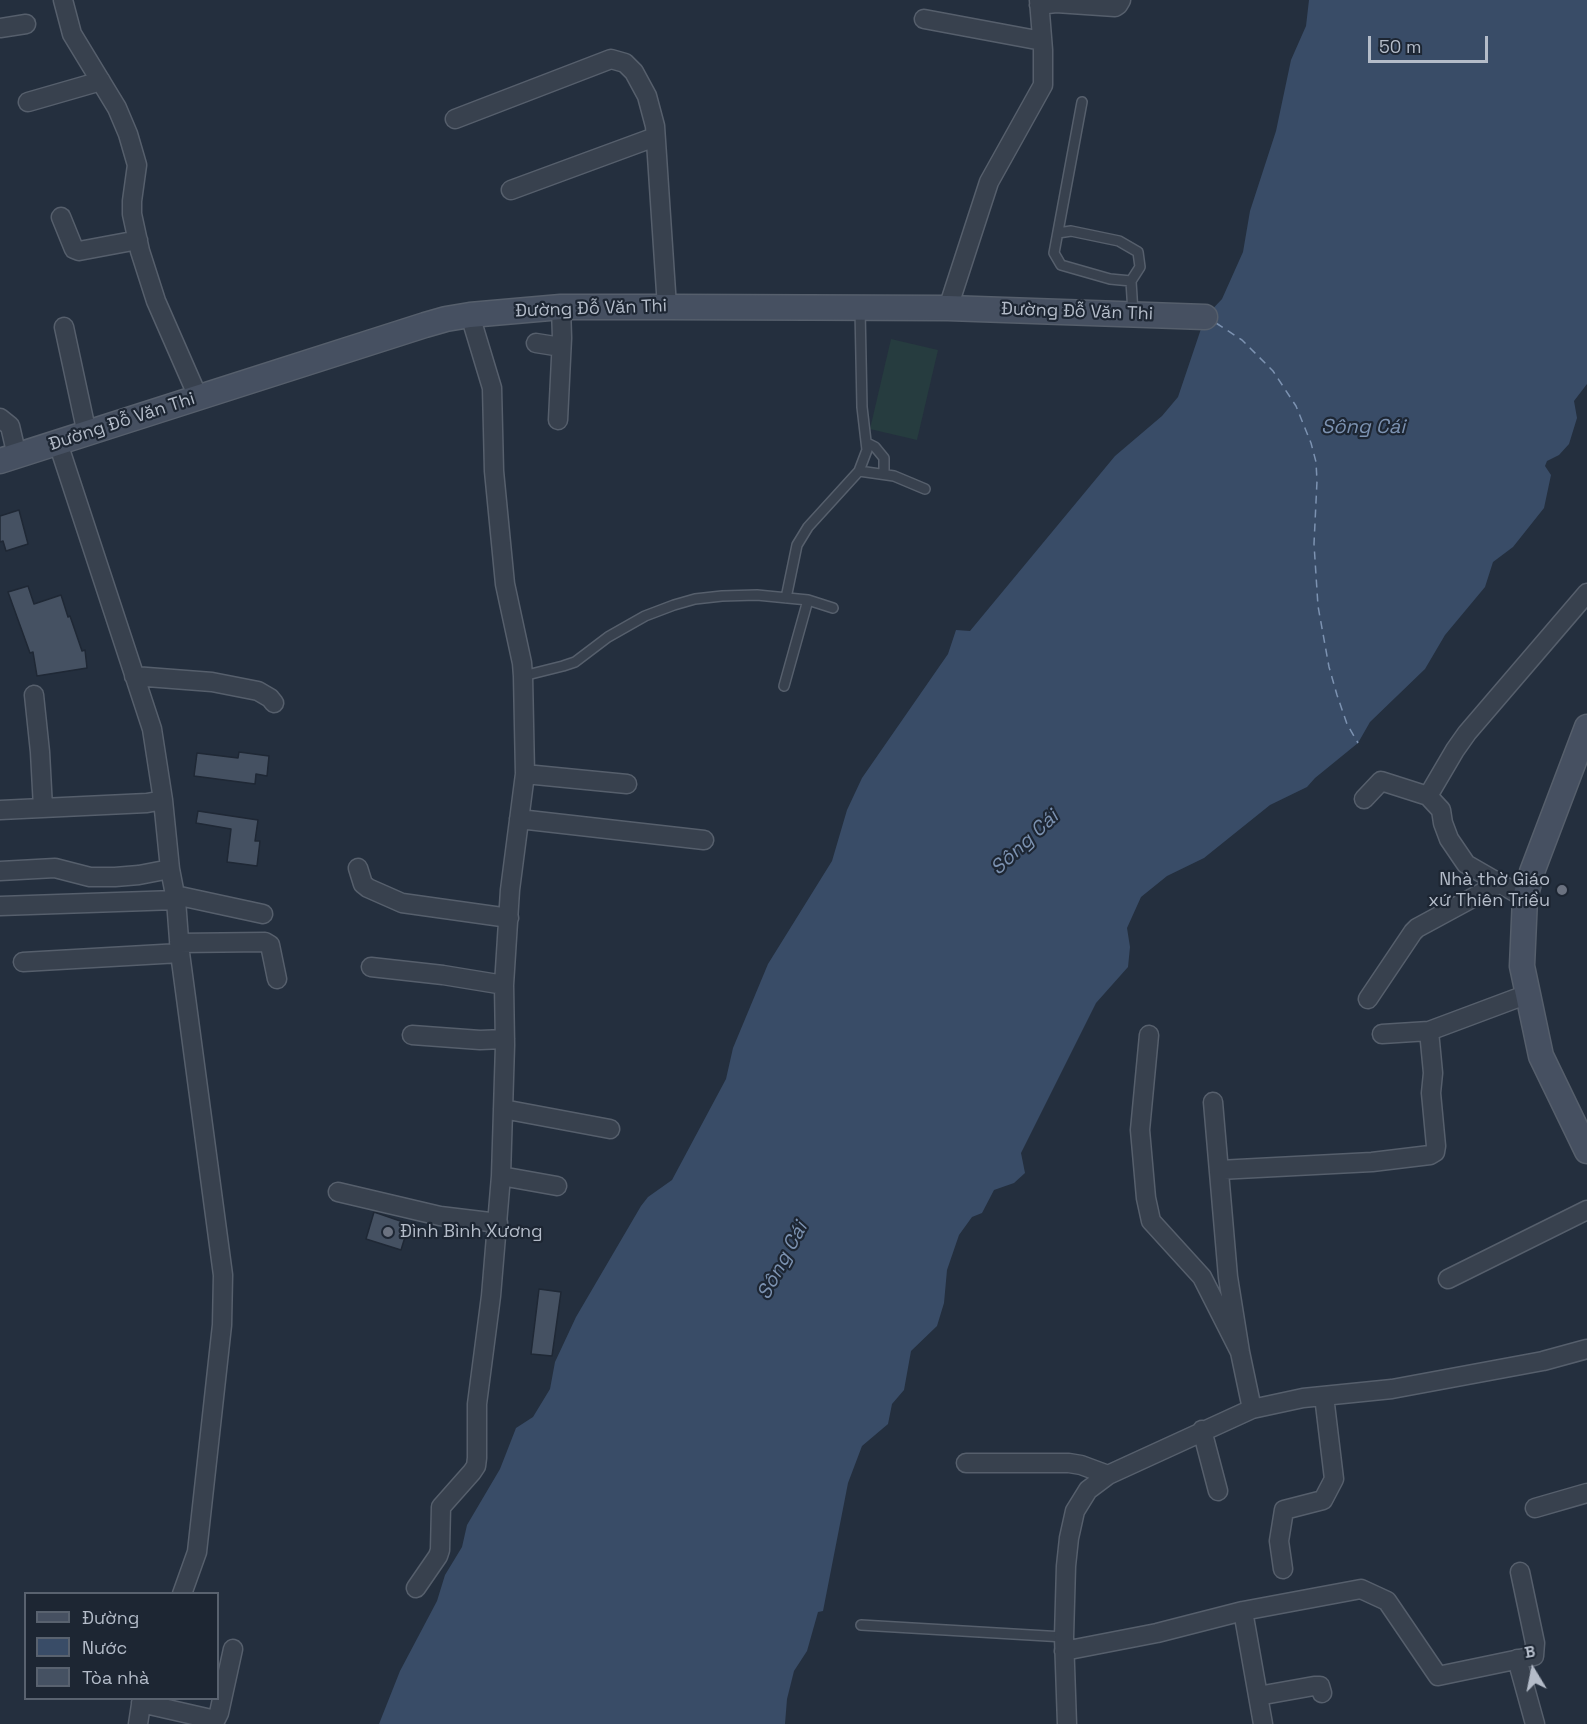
<!DOCTYPE html>
<meta charset="utf-8">
<style>
body{margin:0}
#map{position:relative;width:1587px;height:1724px;overflow:hidden;background:#242f3e;font-family:"Space Grotesk",sans-serif}
canvas{display:block}
.legend{position:absolute;left:24px;top:1592px;width:195px;height:108px;box-sizing:border-box;background:#1d2633;border:2px solid #59626f;margin:0;padding:8px 10px;list-style:none;font-size:18px;color:#b4bcc9}
.legend li{display:flex;align-items:center;gap:12px;height:30px}
.legend b{width:30px;border:2px solid #59626f}
.north{position:absolute;left:1503px;top:1640px;width:60px;height:60px;-webkit-text-stroke:4px #1d2633;paint-order:stroke;rotate:350deg;font-size:16px;font-weight:700;line-height:24px;text-align:center;color:#b4bcc9}
.north::after{content:'';display:block;margin:auto;width:21px;height:27px;background:#b4bcc9;clip-path:polygon(50% 0,100% 100%,50% 72%,0 100%)}
.scale{position:absolute;left:1368px;top:36px;width:120px;height:27px;box-sizing:border-box;border:3px solid #b4bcc9;border-top:0;padding-left:8px;font-size:18px;line-height:21px;white-space:nowrap;color:#b4bcc9;-webkit-text-stroke:4px #1d2633;paint-order:stroke}
</style>
<div id="map">
<canvas width="1587" height="1724"></canvas>
<ul class="legend">
<li><b style="height:8px;background:#465061"></b>Đường</li>
<li><b style="height:16px;background:#394c67"></b>Nước</li>
<li><b style="height:16px;background:#455162"></b>Tòa nhà</li>
</ul>
<div class="north">B</div>
<div class="scale">50 m</div>
</div>
<script>
const context = document.querySelector('canvas').getContext('2d');
context.lineJoin = 'round';
function paint(path, color) { context.fillStyle = color; context.fill(path, 'evenodd'); }
const toPath = rows => new Path2D(rows.map(r => 'M' + r).join(''));
function strokePath(path, color, width, dash) { context.strokeStyle = color; context.lineWidth = width; context.lineCap = dash ? 'butt' : 'round'; context.setLineDash(dash || []); context.stroke(path); }
function write(font, color, halo, rows, align = 'center') {
  context.font = font + ' "Space Grotesk",sans-serif'; context.lineWidth = 4.5; context.setLineDash([]); context.textBaseline = 'middle'; context.strokeStyle = halo; context.fillStyle = color; for (const [text, x, y, turn = 0] of rows) {
    context.save(); context.translate(x, y); context.rotate((+turn || 0) * Math.PI / 180); context.textAlign = isNaN(turn) ? turn : align; if (halo) context.strokeText(text, 0, 0); context.fillText(text, 0, 0); context.restore();
  }
}
const green = toPath([
 [891,339,938,350,917,440,870,429]
]);
const water = toPath([
 [1309,0,1587,0,1587,384,1574,401,1577,418,1569,444,1559,455,1547,461,1545,466,1551,475,1544,508,1513,547,1493,562,1485,587,1445,635,1425,669,1370,722,1358,743,1315,778,1307,787,1270,805,1204,858,1167,876,1141,897,1127,928,1130,947,1128,967,1096,1003,1021,1153,1025,1173,1014,1183,994,1190,982,1213,972,1217,959,1235,947,1270,944,1303,937,1326,911,1351,904,1390,892,1404,888,1424,862,1446,848,1483,823,1611,818,1612,807,1651,794,1671,787,1699,785,1724,379,1724,400,1671,437,1601,445,1575,462,1547,467,1525,500,1469,516,1428,533,1417,550,1389,555,1362,576,1317,641,1206,648,1197,672,1180,726,1079,733,1048,768,964,832,861,847,810,862,778,948,654,956,630,970,631,1115,456,1162,416,1178,397,1205,317,1222,299,1243,252,1250,211,1276,131,1291,60,1306,26]
]);
const ferry = toPath([
 [1216,323,1242,340,1273,371,1296,406,1311,443,1316,462,1317,481,1314,544,1318,606,1329,667,1337,695,1347,724,1358,743]
]);
const building = toPath([
 [19,510,28,544,6,551,3,541,0,542,0,516,19,510],
 [28,586,34,604,61,595,68,617,70,616,82,651,85,650,87,668,37,676,33,652,30,653,8,592,28,586],
 [239,752,269,756,267,776,256,774,255,784,194,776,197,753,238,758,239,752],
 [198,811,258,820,255,841,260,841,257,866,227,862,231,829,196,823,198,811],
 [374,1212,409,1224,401,1250,366,1239,374,1212],
 [539,1289,561,1292,552,1356,531,1354,539,1289]
]);
const lane = toPath([
 [1082,102,1054,253,1061,265,1110,279,1131,281,1133,313],
 [1058,233,1071,231,1119,241,1138,252,1140,267,1131,281],
 [867,443,875,447,884,458,884,474],
 [859,471,894,476,925,489],
 [786,598,797,545,808,527,859,471,867,450,862,407,860,309],
 [523,676,563,666,575,662,608,637,645,616,674,605,695,599,722,596,757,595,808,600,833,608],
 [784,686,808,600],
 [861,1625,1064,1637]
]);
const street = toPath([
 [63,0,72,34,117,108,128,134,137,165,132,201,132,214,140,251,156,301,198,397],
 [1039,5,1056,3,1115,7,1118,5,1121,0],
 [924,19,1042,41],
 [0,28,26,24],
 [28,102,101,81],
 [455,119,611,59,625,63,634,72,647,96,655,126,667,307],
 [511,190,655,137],
 [61,217,74,249,79,251,138,240],
 [948,308,989,182,1043,85,1043,50,1039,0],
 [64,327,87,434],
 [536,343,561,347],
 [0,418,10,426,17,456],
 [558,420,562,338,561,307],
 [58,443,152,729,163,800,170,869,176,900,180,953,223,1275,222,1325,197,1552,182,1594],
 [134,676,212,682,258,691,270,698,274,703],
 [34,695,40,752,43,808],
 [525,774,627,784],
 [1428,796,1455,750,1467,733,1587,593],
 [1364,799,1381,781,1428,796,1441,810,1443,823,1449,839,1466,864,1525,898],
 [0,810,147,803,163,800],
 [519,819,704,840],
 [358,868,363,884,368,888,402,903,509,918],
 [0,871,55,868,90,877,115,877,139,875,170,869],
 [175,895,263,914],
 [0,906,176,900],
 [179,943,265,942,270,945,277,979],
 [23,962,180,953],
 [371,967,443,975,504,985],
 [1368,999,1413,932,1417,928,1500,883],
 [1382,1034,1429,1031,1528,994],
 [412,1035,480,1040,505,1039],
 [1149,1035,1140,1130,1146,1198,1151,1221,1202,1277,1240,1352],
 [1213,1102,1228,1277,1240,1352,1252,1409],
 [503,1109,610,1129],
 [1219,1170,1372,1162,1430,1155,1435,1152,1436,1146,1431,1093,1433,1073,1429,1031],
 [501,1176,557,1186],
 [338,1192,440,1216,498,1223],
 [1448,1279,1587,1210],
 [1202,1430,1218,1491],
 [966,1463,1069,1463,1081,1465,1108,1475],
 [1535,1508,1587,1493],
 [1283,1569,1279,1541,1284,1510,1323,1500,1334,1479,1324,1396],
 [416,1588,438,1556,440,1550,441,1507,472,1472,476,1466,477,1458,477,1404,491,1296,501,1176,505,1045,504,985,510,890,525,774,523,676,522,663,505,584,494,471,492,388,470,315],
 [1243,1611,1263,1724],
 [1064,1651,1157,1633,1243,1611,1361,1589,1387,1601,1438,1676,1534,1656,1535,1643,1520,1572],
 [1517,1659,1535,1724],
 [1258,1696,1314,1686,1320,1686,1322,1693],
 [141,1703,211,1719,216,1719,219,1713,233,1649],
 [138,1724,142,1698],
 [1067,1724,1064,1637,1066,1566,1069,1538,1075,1511,1088,1490,1108,1475,1252,1409,1303,1398,1392,1389,1543,1361,1587,1349]
]);
const secondary = toPath([
 [0,461,425,325,446,319,470,315,561,307,667,307,948,308,1205,317],
 [1587,727,1532,872,1525,898,1522,966,1541,1056,1587,1151]
]);
const markers = [
 [1562,890,6,"#6b7280"],
 [388,1232,6,"#6b7280"]
];
const streetNames = [
 ["Đường Đỗ Văn Thi",591,309,-2],
 ["Đường Đỗ Văn Thi",1077,312,2],
 ["Đường Đỗ Văn Thi",122,422,-18]
];
const poiNames = [
 ["Nhà thờ Giáo",1550,880],
 ["xứ Thiên Triều",1550,901],
 ["Đình Bình Xương",400,1232,"left"]
];
const waterNames = [
 ["Sông Cái",1363,428],
 ["Sông Cái",1025,843,-43],
 ["Sông Cái",783,1261,-62]
];
paint(green, '#263c3f');
paint(water, '#394c67');
strokePath(ferry, '#7c92b1', 1.5, [8, 6]);
paint(building, '#455162');
strokePath(building, '#1f2835', 1.5);
strokePath(lane, '#565f6c', 12);
strokePath(street, '#565f6c', 21);
strokePath(secondary, '#565f6c', 27);
strokePath(lane, '#38414e', 9);
strokePath(street, '#38414e', 18);
strokePath(secondary, '#465061', 24);
for (const [x, y, r, color] of markers) { const dot = new Path2D(); dot.arc(x, y, r, 0, 2 * Math.PI); context.fillStyle = color; context.fill(dot); strokePath(dot, '#1d2633', 2); }
write('18px', '#b4bcc9', '#1d2633', streetNames);
write('18px', '#b4bcc9', '#1d2633', poiNames, 'right');
write('italic 20px', '#7c92b1', '#1d2633', waterNames);
</script>
